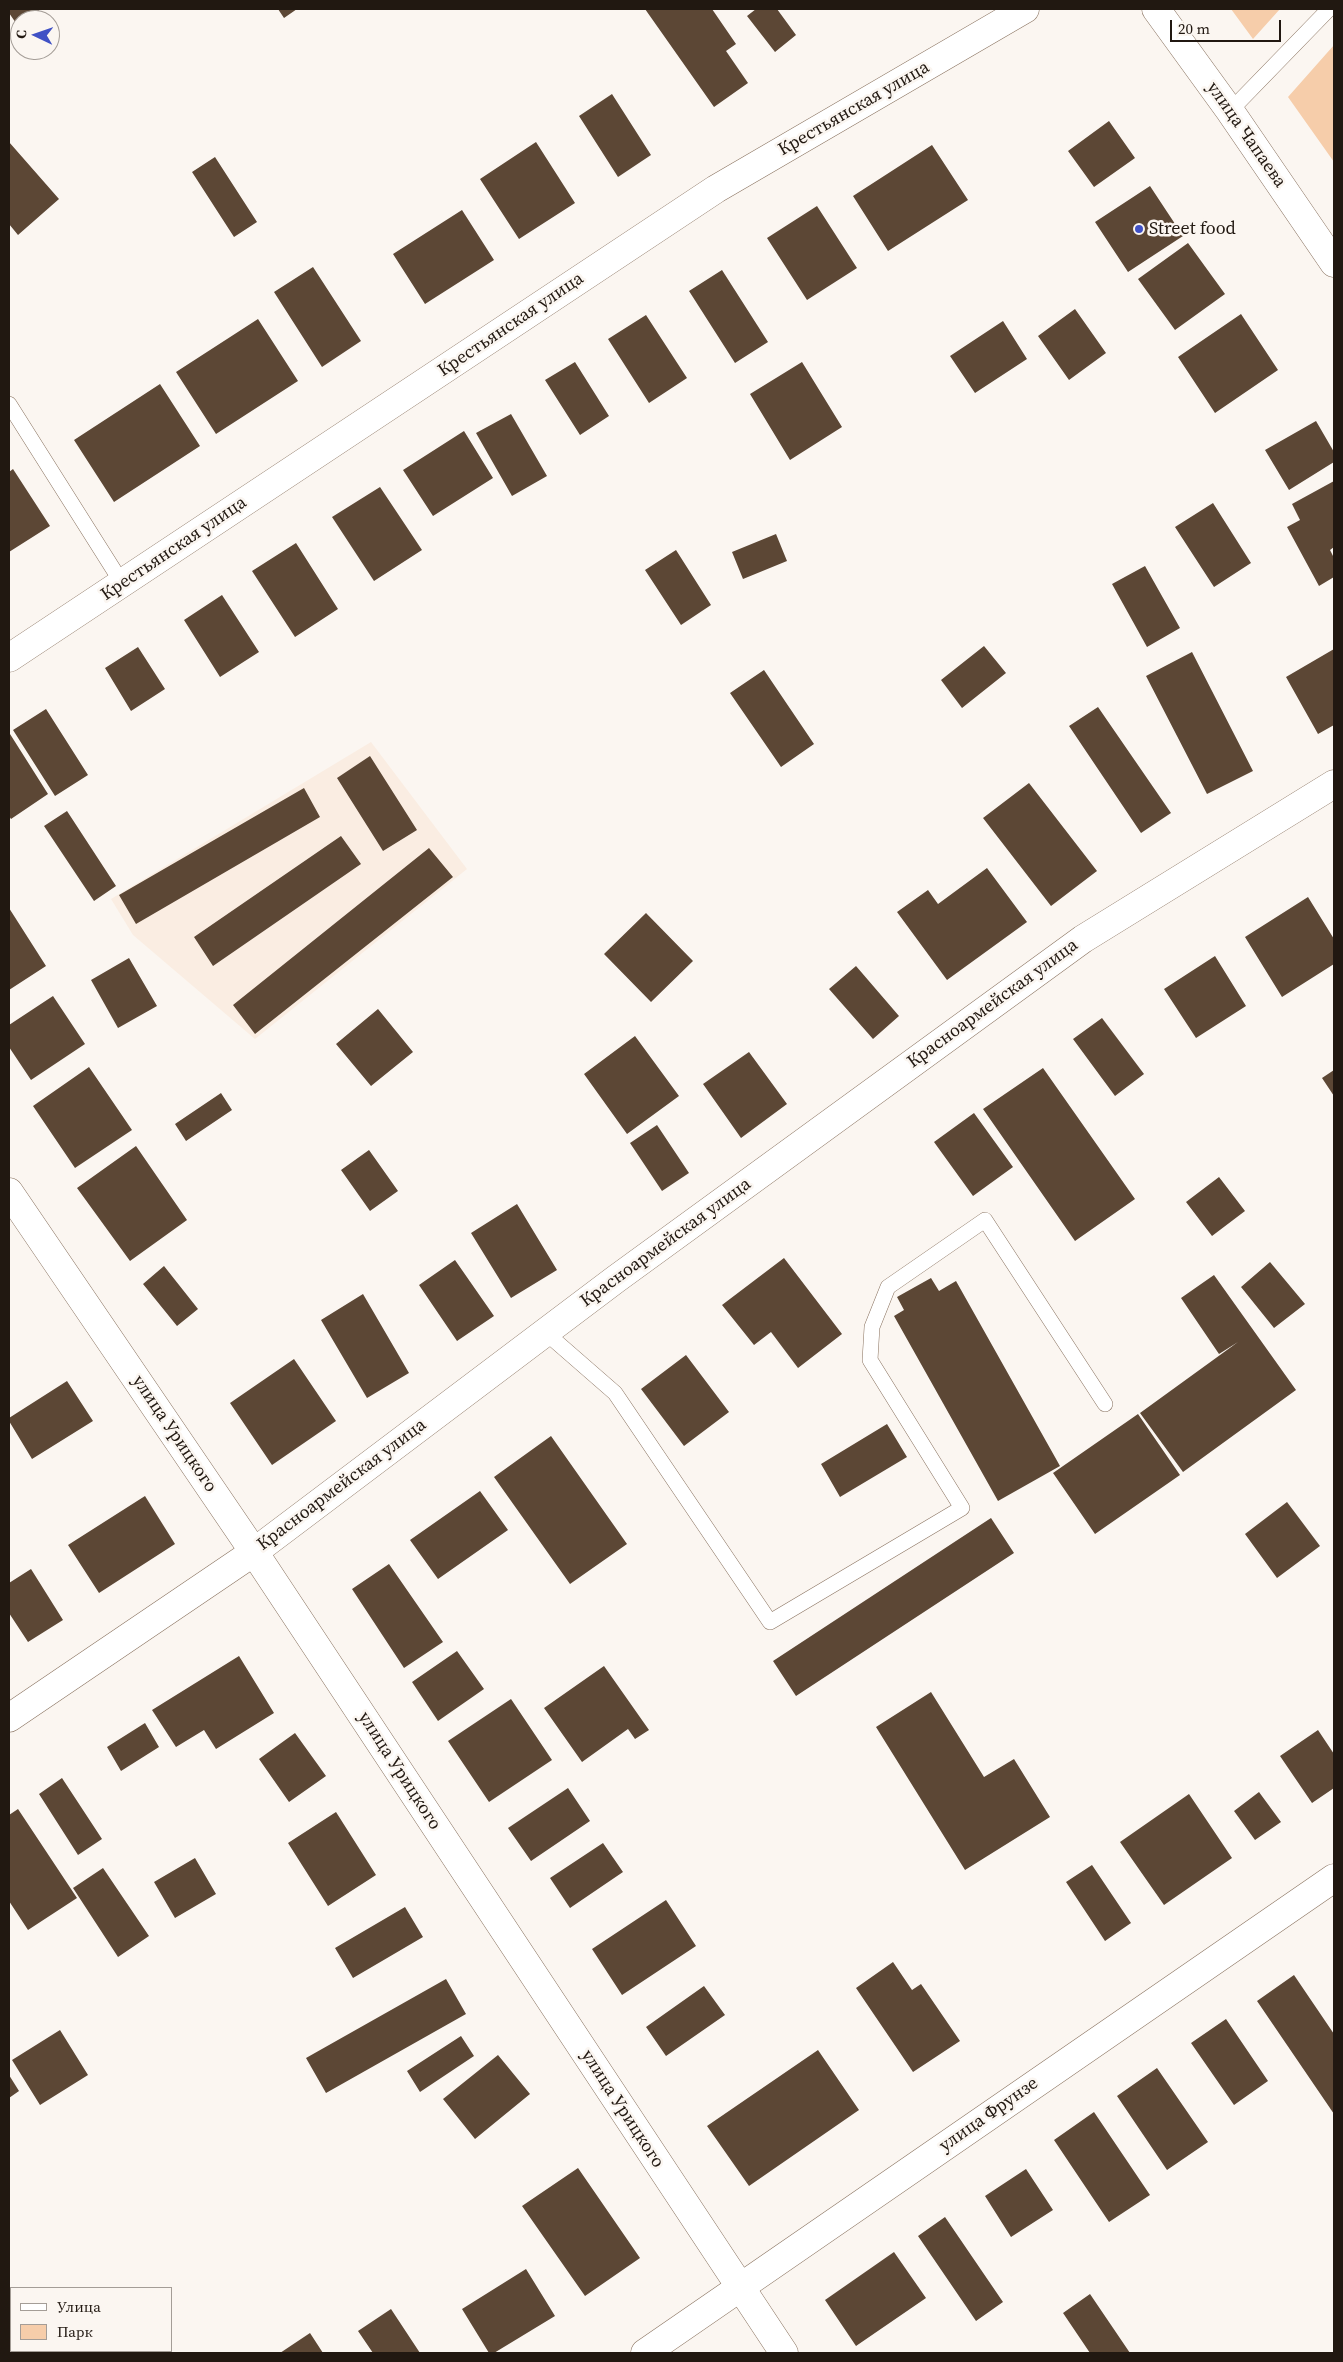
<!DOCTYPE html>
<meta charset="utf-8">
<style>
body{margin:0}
#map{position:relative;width:1343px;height:2362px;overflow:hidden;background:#fbf6f1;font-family:"Source Serif 4",serif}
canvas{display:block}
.frame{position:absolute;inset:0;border:10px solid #211811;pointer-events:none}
.legend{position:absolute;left:10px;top:2287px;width:162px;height:65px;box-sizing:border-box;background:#fbf6f1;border:1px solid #a49d97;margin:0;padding:6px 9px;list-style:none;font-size:15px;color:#211811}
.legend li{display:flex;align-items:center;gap:10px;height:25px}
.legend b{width:25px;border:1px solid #a49d97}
.north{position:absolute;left:10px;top:10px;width:50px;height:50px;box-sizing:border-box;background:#fbf6f1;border:1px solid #a49d97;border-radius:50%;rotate:273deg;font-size:14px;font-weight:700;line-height:20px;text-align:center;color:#211811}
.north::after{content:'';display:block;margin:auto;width:18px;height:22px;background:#4051c5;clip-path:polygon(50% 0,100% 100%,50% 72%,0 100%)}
.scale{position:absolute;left:1170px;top:20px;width:111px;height:22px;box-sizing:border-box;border:2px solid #211811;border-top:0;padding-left:6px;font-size:15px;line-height:18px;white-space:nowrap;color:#211811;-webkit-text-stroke:4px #fbf6f1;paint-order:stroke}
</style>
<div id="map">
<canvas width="1343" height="2362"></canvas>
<div class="frame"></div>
<ul class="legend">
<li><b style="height:6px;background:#fff"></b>Улица</li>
<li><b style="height:14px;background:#f6cdaa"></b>Парк</li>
</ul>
<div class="north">С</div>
<div class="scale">20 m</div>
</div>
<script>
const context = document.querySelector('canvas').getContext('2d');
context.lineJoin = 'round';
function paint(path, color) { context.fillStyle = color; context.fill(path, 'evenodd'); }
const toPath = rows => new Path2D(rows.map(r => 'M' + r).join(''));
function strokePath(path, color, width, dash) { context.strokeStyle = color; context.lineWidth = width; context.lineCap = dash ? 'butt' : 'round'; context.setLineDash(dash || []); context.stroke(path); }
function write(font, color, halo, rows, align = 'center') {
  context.font = font + ' "Source Serif 4",serif'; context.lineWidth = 5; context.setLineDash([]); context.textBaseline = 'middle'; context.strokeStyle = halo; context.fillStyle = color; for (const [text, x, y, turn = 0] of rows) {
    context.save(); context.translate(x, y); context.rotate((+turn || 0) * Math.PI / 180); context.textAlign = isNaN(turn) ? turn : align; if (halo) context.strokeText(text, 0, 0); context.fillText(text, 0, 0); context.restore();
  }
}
const built = toPath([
 [371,742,467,869,255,1039,133,935,111,899]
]);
const green = toPath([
 [1231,9,1280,9,1253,39],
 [1334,45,1334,162,1288,97]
]);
const building = toPath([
 [9,9,41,9,26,20,20,20,18,26,9,13],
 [278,9,297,9,284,18],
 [645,9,712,9,736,44,726,51,748,83,714,107],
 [756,9,777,9,796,35,775,52,747,16],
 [612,94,651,155,618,177,579,116],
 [1109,121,1135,158,1094,187,1068,151],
 [9,142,59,199,18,235,9,224],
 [536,142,575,203,519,239,480,179],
 [932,145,968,200,888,251,853,196],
 [215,157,257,222,234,237,192,172],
 [1150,186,1183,236,1128,272,1095,222],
 [817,206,857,268,807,300,767,238],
 [462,210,494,260,425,304,393,254],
 [1188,243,1225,294,1175,330,1138,279],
 [313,267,361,341,322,367,274,292],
 [722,270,768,342,735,363,689,291],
 [1075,309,1106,353,1069,380,1038,336],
 [1241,314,1278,370,1215,413,1178,357],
 [646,315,687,378,649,403,608,339],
 [258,319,298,381,216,434,176,372],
 [1003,321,1027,359,975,393,950,356],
 [575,362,609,416,580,435,545,380],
 [802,362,842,427,790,460,750,394],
 [160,384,200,446,114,502,74,440],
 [511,414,547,476,512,496,476,433],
 [1316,421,1334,452,1334,462,1289,490,1265,450],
 [464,431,493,478,433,516,403,470],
 [13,469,50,526,9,552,9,472],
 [1334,481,1334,547,1330,550,1334,558,1334,577,1319,586,1287,527,1300,520,1292,504],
 [380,487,422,550,374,581,332,517],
 [1213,503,1251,563,1214,587,1175,527],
 [776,534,787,561,743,579,732,552],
 [296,543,338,609,295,637,252,571],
 [676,550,711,605,681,625,645,570],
 [1145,566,1180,628,1147,647,1112,584],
 [222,595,259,652,220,677,184,620],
 [984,646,1006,673,962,708,941,680],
 [138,647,165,689,131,711,105,668],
 [1334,649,1334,725,1318,734,1286,677],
 [1192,652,1253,771,1207,794,1146,676],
 [764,670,814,744,781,767,730,693],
 [1098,707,1171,813,1141,833,1069,726],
 [46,709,88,775,55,796,13,730],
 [10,734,48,794,11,819,9,816],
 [370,756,417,830,383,851,337,778],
 [1029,783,1097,871,1051,906,983,818],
 [304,788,320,817,136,924,119,895],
 [67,811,116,886,94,901,44,826],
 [341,836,361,864,213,966,194,937],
 [429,848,453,877,255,1034,233,1005],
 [987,868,1027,922,947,980,897,912,928,890,938,904],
 [1308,897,1334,939,1334,964,1282,997,1245,937],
 [9,908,46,966,9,990],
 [646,913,693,961,651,1002,604,954],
 [1215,956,1246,1006,1196,1038,1164,989],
 [129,958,157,1006,118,1028,91,980],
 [856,966,899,1016,873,1039,829,989],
 [53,996,85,1044,31,1080,9,1047,9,1025],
 [378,1009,413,1052,371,1086,336,1044],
 [1102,1018,1144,1074,1115,1096,1073,1039],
 [635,1036,679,1096,627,1134,584,1074],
 [749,1052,787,1104,741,1138,703,1084],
 [89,1067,132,1130,75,1168,33,1106],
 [1043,1068,1135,1199,1075,1241,983,1109],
 [1334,1070,1334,1096,1322,1078],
 [221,1093,232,1110,186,1141,175,1124],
 [974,1113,1013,1167,973,1196,934,1142],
 [657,1125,689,1173,662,1191,630,1143],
 [136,1146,187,1220,130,1261,77,1188],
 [369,1150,398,1191,370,1211,341,1170],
 [1219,1177,1245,1211,1212,1236,1186,1202],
 [517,1204,557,1270,511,1298,471,1233],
 [784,1258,842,1334,798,1368,771,1332,754,1345,722,1305],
 [455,1260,494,1316,457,1341,419,1285],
 [1270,1262,1305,1304,1274,1328,1241,1287],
 [164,1266,198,1309,177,1326,143,1284],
 [1214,1275,1296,1390,1183,1472,1140,1413,1238,1342,1219,1354,1181,1298],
 [931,1278,939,1291,956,1281,1060,1466,998,1501,894,1316,904,1310,897,1297],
 [363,1294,409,1373,367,1398,321,1320],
 [686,1355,729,1412,684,1446,641,1389],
 [294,1359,336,1421,272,1465,230,1403],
 [67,1381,93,1421,32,1459,9,1421,9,1418],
 [1138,1414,1180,1475,1095,1534,1053,1473],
 [887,1424,907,1457,840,1497,821,1464],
 [551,1436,627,1544,570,1584,494,1477],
 [480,1491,508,1530,438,1579,410,1540],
 [145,1496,175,1544,99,1593,68,1545],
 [1287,1502,1320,1546,1277,1578,1245,1534],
 [991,1518,1014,1553,796,1696,773,1661],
 [389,1564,443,1642,404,1668,352,1589],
 [31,1569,63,1620,28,1642,9,1613,9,1583],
 [457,1651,484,1689,438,1721,412,1682],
 [239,1656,274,1713,216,1749,204,1730,176,1747,152,1710],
 [604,1666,649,1730,635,1739,628,1729,582,1762,544,1708],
 [931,1692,984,1777,1014,1759,1050,1817,965,1870,876,1727],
 [511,1699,552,1760,489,1802,448,1741],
 [145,1723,159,1747,121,1771,107,1747],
 [1318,1730,1334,1754,1334,1788,1312,1803,1280,1756],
 [295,1733,326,1776,289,1802,259,1759],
 [62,1778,102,1839,78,1855,39,1794],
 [568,1788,590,1821,531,1861,508,1828],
 [1259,1792,1281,1822,1255,1840,1234,1811],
 [1189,1794,1232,1858,1164,1905,1120,1842],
 [18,1809,77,1898,28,1930,9,1901,9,1815],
 [336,1812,376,1875,328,1906,288,1843],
 [603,1843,623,1872,570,1908,550,1878],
 [195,1858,216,1894,175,1918,154,1882],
 [1092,1865,1131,1923,1105,1941,1066,1882],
 [103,1868,149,1936,118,1957,73,1888],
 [666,1900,696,1946,622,1995,592,1949],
 [405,1907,423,1937,353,1978,335,1948],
 [893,1962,912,1990,921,1984,960,2041,913,2072,856,1988],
 [1294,1975,1334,2034,1334,2114,1257,2001],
 [446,1979,466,2014,326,2093,306,2058],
 [704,1986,725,2015,666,2056,646,2027],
 [1226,2019,1268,2081,1234,2105,1191,2043],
 [60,2030,88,2075,40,2105,12,2060],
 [461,2036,474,2056,420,2092,407,2071],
 [818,2050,859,2110,749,2186,707,2126],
 [498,2055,530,2094,475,2139,443,2099],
 [1157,2068,1208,2142,1167,2170,1117,2096],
 [9,2075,19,2091,9,2098],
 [1094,2112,1150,2195,1109,2222,1054,2140],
 [578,2168,640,2258,585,2296,522,2206],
 [1026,2169,1053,2210,1011,2237,985,2196],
 [945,2217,1003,2302,976,2321,918,2236],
 [894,2252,926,2298,856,2346,825,2300],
 [526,2269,555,2316,494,2353,489,2353,462,2309],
 [1090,2294,1130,2353,1090,2353,1063,2313],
 [391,2309,420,2353,373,2353,358,2331],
 [310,2333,323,2353,280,2353]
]);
const lane = toPath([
 [1230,111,1329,9],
 [9,404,122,583],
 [545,1332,615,1393,770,1622,962,1508,870,1360,872,1327,888,1287,985,1220,1105,1404]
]);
const street = toPath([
 [9,658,716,189,1025,9],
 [9,1718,254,1552,616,1279,1083,939,1334,784]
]);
const secondary = toPath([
 [645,2353,1334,1878]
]);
const primary = toPath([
 [1156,9,1230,111,1334,263],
 [9,1192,254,1552,784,2353]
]);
const markers = [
 [1139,229,5,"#4051c5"]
];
const streetNames = [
 ["Крестьянская улица",854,109,-30],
 ["улица Чапаева",1246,135,55],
 ["Крестьянская улица",511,325,-34],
 ["Крестьянская улица",174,549,-34],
 ["Красноармейская улица",993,1004,-36],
 ["Красноармейская улица",666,1243,-36],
 ["улица Урицкого",174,1434,56],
 ["Красноармейская улица",342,1485,-37],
 ["улица Урицкого",399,1771,57],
 ["улица Урицкого",622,2109,57],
 ["улица Фрунзе",989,2115,-35]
];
const poiNames = [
 ["Street food",1149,229]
];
paint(built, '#faede2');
paint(green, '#f6cdaa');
paint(building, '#5c4735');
strokePath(lane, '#88715e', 16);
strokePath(street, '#88715e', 29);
strokePath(secondary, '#88715e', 29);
strokePath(primary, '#88715e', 29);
strokePath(lane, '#fff', 15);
strokePath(street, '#fff', 28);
strokePath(secondary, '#fff', 28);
strokePath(primary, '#fff', 28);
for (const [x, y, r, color] of markers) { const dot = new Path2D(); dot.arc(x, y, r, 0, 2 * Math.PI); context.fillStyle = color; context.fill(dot); strokePath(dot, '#fbf6f1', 2); }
write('18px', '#211811', '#fbf6f1', streetNames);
write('18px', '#211811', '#fbf6f1', poiNames, 'left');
</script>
